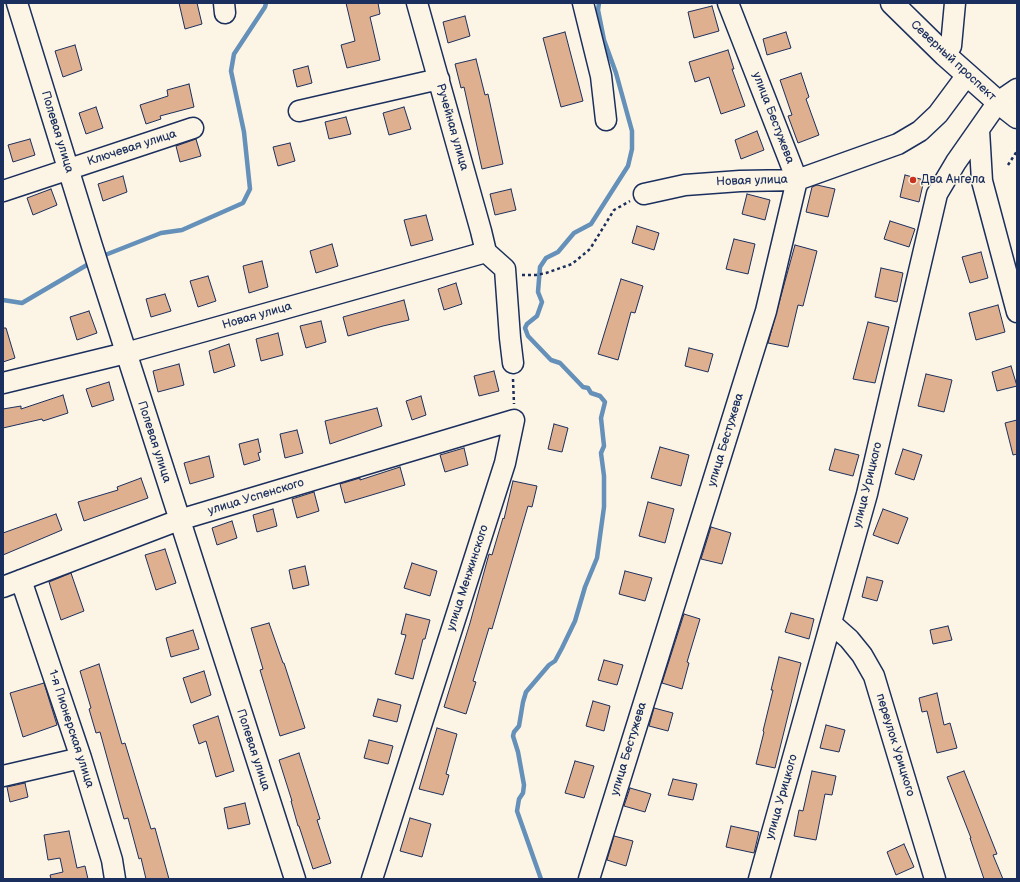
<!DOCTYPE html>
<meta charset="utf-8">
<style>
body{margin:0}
#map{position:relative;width:1020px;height:882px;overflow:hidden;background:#fcf5e5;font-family:"Balsamiq Sans",sans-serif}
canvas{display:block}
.frame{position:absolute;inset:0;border:4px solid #1b2f5e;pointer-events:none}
</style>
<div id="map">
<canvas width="1020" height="882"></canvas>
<div class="frame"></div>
</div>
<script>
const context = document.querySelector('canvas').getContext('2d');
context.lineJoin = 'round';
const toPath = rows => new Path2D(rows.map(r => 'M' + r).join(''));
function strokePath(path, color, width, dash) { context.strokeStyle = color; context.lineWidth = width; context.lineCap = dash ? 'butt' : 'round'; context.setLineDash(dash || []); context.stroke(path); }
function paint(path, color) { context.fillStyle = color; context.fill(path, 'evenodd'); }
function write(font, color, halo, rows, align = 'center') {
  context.font = font + ' "Balsamiq Sans",sans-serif'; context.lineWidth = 3; context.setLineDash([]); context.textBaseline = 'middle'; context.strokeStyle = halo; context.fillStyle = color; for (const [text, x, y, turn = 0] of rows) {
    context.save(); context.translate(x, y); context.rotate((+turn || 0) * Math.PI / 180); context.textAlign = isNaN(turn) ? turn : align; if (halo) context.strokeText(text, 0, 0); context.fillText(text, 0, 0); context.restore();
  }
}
const stream = toPath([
 [100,257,161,233,182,230,243,203,250,189,244,132,231,71,234,54,265,7,266,3],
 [3,300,22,303,92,262],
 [541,879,517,811,519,799,523,793,524,785,518,752,513,736,514,732,519,726,523,702,526,692,549,665,555,661,562,648,575,621,585,587,597,558,604,507,604,476,601,453,604,446,601,418,605,402,600,396,591,393,588,388,583,387,560,363,551,360,528,336,525,328,527,324,537,316,542,302,538,292,540,267,546,258,558,252,574,233,591,224,628,166,632,149,632,131,616,73,604,40,598,10,599,3]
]);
const building = toPath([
 [179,3,197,3,202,24,185,29,179,3],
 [346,3,378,3,380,14,370,17,380,60,347,68,341,45,355,41,346,3],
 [712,6,719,31,694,38,688,12,712,6],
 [465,16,470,36,448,43,443,22,465,16],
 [565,32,583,101,561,107,543,38,565,32],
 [786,32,791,48,767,55,763,39,786,32],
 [75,45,82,70,63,77,55,51,75,45],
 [728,50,734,69,732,69,745,106,721,114,709,77,695,82,689,62,728,50],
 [476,59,485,95,488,94,503,164,482,169,464,87,461,88,455,64,476,59],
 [308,66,312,83,297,87,293,70,308,66],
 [801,73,809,97,806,99,819,135,798,143,788,116,792,115,780,80,801,73],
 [189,84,194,107,160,116,161,119,146,124,140,105,168,96,167,90,189,84],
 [96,107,103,128,86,134,79,113,96,107],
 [404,107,411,129,389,135,383,113,404,107],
 [346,117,351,134,329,139,325,122,346,117],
 [757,131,764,150,741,159,735,140,757,131],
 [30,139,35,155,13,162,8,145,30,139],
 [196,139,201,156,180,162,176,146,196,139],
 [290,143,295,161,278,166,273,147,290,143],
 [905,175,924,180,919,202,900,197,905,175],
 [123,176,127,192,103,201,98,184,123,176],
 [817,185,835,189,828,217,806,212,812,187,817,185],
 [51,189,57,205,33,215,27,198,51,189],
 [511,189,516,210,495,215,490,194,511,189],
 [747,194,770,200,765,220,742,214,747,194],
 [426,215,433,240,411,246,404,220,426,215],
 [890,221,915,229,909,247,884,239,890,221],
 [637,226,659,233,654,250,632,243,637,226],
 [734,239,755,244,748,274,726,269,734,239],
 [332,244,338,266,316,273,310,251,332,244],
 [795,245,817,251,803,306,798,305,788,347,768,343,795,245],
 [981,252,988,278,970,283,962,257,981,252],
 [262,261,268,287,249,293,243,266,262,261],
 [881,268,903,273,897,302,875,297,881,268],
 [208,276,216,301,198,307,190,281,208,276],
 [621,279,643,286,635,313,631,312,618,360,598,354,621,279],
 [456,283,462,304,444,310,438,289,456,283],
 [165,294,171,311,151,317,146,299,165,294],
 [404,300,409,320,383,326,348,336,343,317,404,300],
 [998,305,1005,332,976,340,969,313,998,305],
 [89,311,97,333,77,340,70,317,89,311],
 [321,321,326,342,306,348,300,326,321,321],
 [868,322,889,327,875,383,853,379,868,322],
 [3,328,6,328,15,358,3,362,3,328],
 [278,333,283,355,261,361,256,339,278,333],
 [229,344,235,366,214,373,209,351,229,344],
 [689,348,713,354,708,372,685,366,689,348],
 [179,364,184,385,158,392,153,371,179,364],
 [1011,366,1017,386,997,391,992,372,1011,366],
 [494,371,499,391,479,396,474,376,494,371],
 [926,374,952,380,944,412,918,406,926,374],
 [109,382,114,400,92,407,86,389,109,382],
 [63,395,68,413,43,421,42,419,3,428,3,409,21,406,21,409,63,395],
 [421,396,426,415,412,420,406,401,421,396],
 [377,408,382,426,330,444,325,421,377,408],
 [1017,420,1017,454,1013,455,1005,423,1017,420],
 [554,424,568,428,562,452,548,449,554,424],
 [297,430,303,453,285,458,280,434,297,430],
 [258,439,261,452,258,453,260,460,244,465,239,444,258,439],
 [660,447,689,455,681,486,651,478,660,447],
 [464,448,468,465,445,472,440,455,464,448],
 [835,449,859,455,853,476,829,470,835,449],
 [903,449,922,455,914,480,895,474,903,449],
 [209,456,214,477,190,484,184,463,209,456],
 [400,467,405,485,345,503,340,484,360,478,360,480,400,467],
 [141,478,148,498,84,521,78,502,118,490,117,487,141,478],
 [513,481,537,486,532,507,528,506,492,629,489,628,473,681,476,682,466,714,444,707,470,623,489,554,492,555,503,518,504,519,513,481],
 [314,492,319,511,297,518,292,499,314,492],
 [648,502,674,509,665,543,639,536,648,502],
 [273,509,277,526,257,532,253,515,273,509],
 [883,509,908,518,898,544,873,535,883,509],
 [56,514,62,530,3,555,3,533,56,514],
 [232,521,237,538,217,545,212,528,232,521],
 [711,527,731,533,722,564,701,559,711,527],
 [165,549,176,583,156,590,145,555,165,549],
 [412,563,437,571,430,596,404,588,412,563],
 [305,566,309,585,293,589,289,570,305,566],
 [625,571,652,578,645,601,619,594,625,571],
 [71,573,84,611,61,620,49,582,71,573],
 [867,577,883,581,877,601,862,597,867,577],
 [791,613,814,619,809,639,785,632,791,613],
 [406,614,430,620,425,639,423,639,413,679,395,674,406,635,401,634,406,614],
 [684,614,700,619,687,662,689,663,682,689,662,683,684,614],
 [269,623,283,663,284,663,305,728,280,736,260,670,263,669,251,628,269,623],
 [948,626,952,640,933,644,930,630,948,626],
 [193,630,199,649,171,657,166,638,193,630],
 [779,657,801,663,775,768,756,764,764,732,763,731,773,690,771,690,779,657],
 [604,660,623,665,617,685,598,680,604,660],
 [99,664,122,744,125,743,151,829,155,828,169,879,146,879,141,858,139,859,128,818,124,819,100,732,96,733,89,709,91,708,80,671,99,664],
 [204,671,211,695,191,703,183,678,204,671],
 [44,683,57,725,23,737,10,693,44,683],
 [937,693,944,725,950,723,957,748,937,753,927,711,922,712,919,698,937,693],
 [378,699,401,705,397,722,373,716,378,699],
 [593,701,610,706,604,731,586,726,593,701],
 [654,708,673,713,668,731,649,726,654,708],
 [218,716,234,771,216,777,206,741,199,744,193,725,218,716],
 [826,725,845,730,839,752,820,748,826,725],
 [437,728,457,734,446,774,449,775,443,795,419,789,437,728],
 [369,740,393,746,388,764,364,758,369,740],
 [299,753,320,819,317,820,331,863,313,869,299,826,298,826,291,801,292,801,279,760,299,753],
 [575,761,594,766,584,798,565,793,575,761],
 [812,771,836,776,832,795,825,794,816,840,794,836,799,810,803,811,812,771],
 [964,771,997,854,993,855,1003,879,984,879,970,838,971,838,947,777,964,771],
 [673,779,697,784,693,800,668,795,673,779],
 [25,783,28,797,10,802,7,787,25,783],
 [630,788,651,794,645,812,624,806,630,788],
 [245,803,250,824,228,829,224,808,245,803],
 [410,818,431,824,422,857,400,851,410,818],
 [731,826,759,832,754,853,726,847,731,826],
 [69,831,77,868,85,866,88,879,51,879,50,875,63,872,60,858,48,860,44,835,69,831],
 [614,836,633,841,626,866,607,860,614,836],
 [904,844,914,867,896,875,887,852,904,844]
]);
const path = toPath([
 [1008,165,1017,151],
 [522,275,536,275,546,273,572,264,590,249,614,210,630,201],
 [513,379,514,404]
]);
const minor = toPath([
 [17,3,92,246,295,879],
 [224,3,225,13],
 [417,3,481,231,486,252],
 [583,3,601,76,606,120],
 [945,55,951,46,955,3],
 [299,111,439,79],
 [979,130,982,181,1017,312],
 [3,191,193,128],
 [644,194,685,185,740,181,797,180,898,144,920,131,938,114,967,75],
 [486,252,505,269,510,338,513,363],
 [3,383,126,353,486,252],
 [21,580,81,758,112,860,115,879],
 [3,587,179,520,514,420,505,463,372,879],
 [832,624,849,639,862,655,874,676,935,879],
 [3,776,81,758],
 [589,879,766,311,797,180,728,3],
 [759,879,867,494,937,194,956,162,998,102,1017,89]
]);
const major = toPath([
 [892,3,945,55,998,102,1017,117]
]);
const markers = [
 [913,180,4,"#c8321e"]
];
const streetNames = [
 ["Северный проспект",953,61,43],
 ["улица Бестужева",773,118,69],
 ["Ручейная улица",452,127,74],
 ["Полевая улица",57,132,73],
 ["Ключевая улица",132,148,-18],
 ["Новая улица",752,181,-2],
 ["Новая улица",257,316,-16],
 ["улица Бестужева",726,440,-73],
 ["Полевая улица",154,442,72],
 ["улица Урицкого",868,485,-76],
 ["улица Успенского",256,497,-17],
 ["улица Менжинского",468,578,-72],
 ["1-я Пионерская улица",71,729,72],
 ["переулок Урицкого",895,745,73],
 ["улица Бестужева",629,749,-73],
 ["Полевая улица",253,750,72],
 ["улица Урицкого",782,797,-74]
];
const poiNames = [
 ["Два Ангела",921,180]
];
strokePath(stream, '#6490b9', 4.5);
paint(building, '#deb090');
strokePath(building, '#1b2f5e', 1);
strokePath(minor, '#1b2f5e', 23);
strokePath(major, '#1b2f5e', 25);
strokePath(path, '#1b2f5e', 2.5, [3, 3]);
strokePath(minor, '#fcf5e5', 20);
strokePath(major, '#fcf5e5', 22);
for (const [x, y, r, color] of markers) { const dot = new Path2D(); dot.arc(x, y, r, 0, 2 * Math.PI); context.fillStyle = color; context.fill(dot); strokePath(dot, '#fcf5e5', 1.5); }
write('12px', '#1b2f5e', '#fcf5e5', streetNames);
write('12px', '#1b2f5e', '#fcf5e5', poiNames, 'left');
</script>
